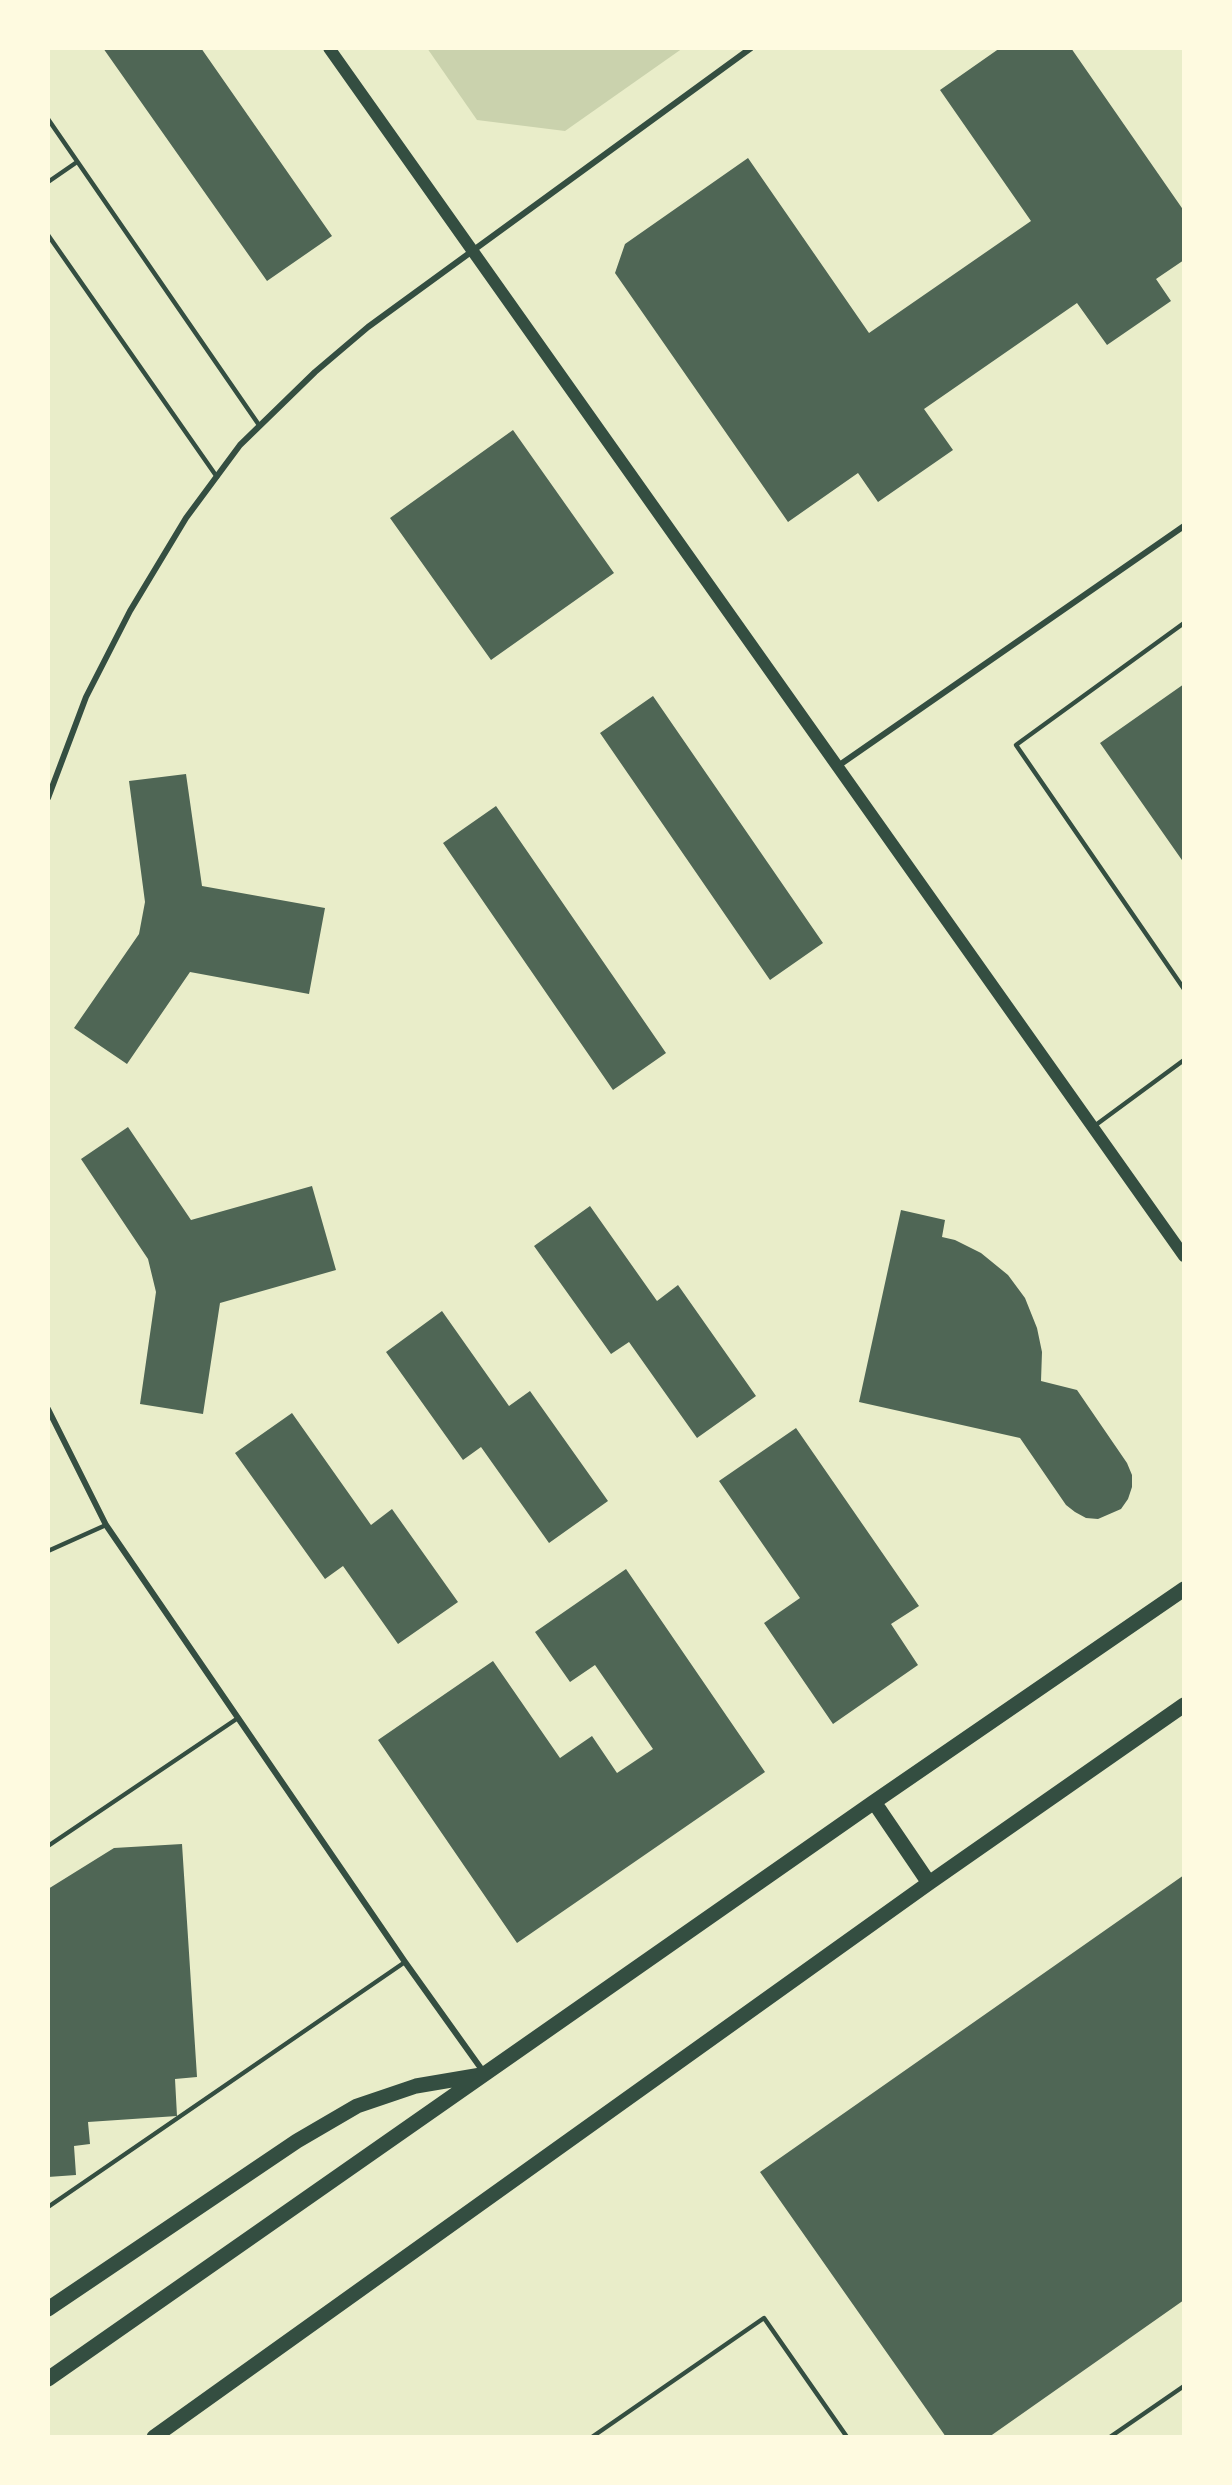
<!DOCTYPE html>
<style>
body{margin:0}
#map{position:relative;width:1232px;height:2485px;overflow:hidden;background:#e9edc9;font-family:"DejaVu Sans",sans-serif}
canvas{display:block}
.frame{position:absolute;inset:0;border:50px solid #fefae0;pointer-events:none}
</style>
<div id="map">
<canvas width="1232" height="2485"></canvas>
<div class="frame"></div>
</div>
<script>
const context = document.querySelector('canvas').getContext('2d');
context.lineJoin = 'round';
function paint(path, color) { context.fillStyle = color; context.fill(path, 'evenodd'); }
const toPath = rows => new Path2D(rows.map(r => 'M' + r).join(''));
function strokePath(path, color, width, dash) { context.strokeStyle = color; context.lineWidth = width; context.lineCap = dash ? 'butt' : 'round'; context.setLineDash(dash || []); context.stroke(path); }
const green = toPath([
 [427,48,683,48,565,131,477,120]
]);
const building = toPath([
 [103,48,201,48,332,236,267,281],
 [1000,48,1071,48,1184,211,1184,260,1156,279,1171,301,1107,345,1077,303,924,409,953,450,878,502,858,473,788,522,615,273,625,244,748,158,869,333,1031,221,940,90],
 [513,430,614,573,491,660,390,518],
 [1184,684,1184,863,1100,743],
 [653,696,823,943,770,980,600,733],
 [186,774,202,886,325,908,309,994,190,972,127,1064,74,1028,139,934,145,902,129,781],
 [496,806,666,1053,613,1090,443,843],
 [128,1127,191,1220,312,1186,336,1270,220,1303,203,1414,140,1404,156,1292,148,1259,81,1159],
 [590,1206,657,1301,678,1285,756,1396,697,1438,629,1342,611,1354,534,1246],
 [901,1210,945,1220,942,1237,955,1240,981,1253,1008,1275,1025,1298,1037,1328,1042,1352,1041,1381,1077,1390,1127,1463,1132,1475,1132,1487,1128,1499,1121,1509,1098,1519,1086,1518,1075,1512,1066,1505,1020,1438,859,1402],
 [442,1311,509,1406,530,1391,608,1501,549,1543,481,1447,463,1460,386,1352],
 [292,1413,371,1525,392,1509,458,1602,398,1644,343,1566,325,1579,235,1453],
 [796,1428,919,1606,891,1624,918,1665,833,1724,764,1623,800,1598,719,1481],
 [626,1569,765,1772,517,1943,378,1740,493,1661,560,1758,592,1736,617,1773,653,1749,595,1665,570,1682,535,1632],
 [182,1844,197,2077,175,2079,177,2116,88,2122,90,2144,74,2146,76,2175,48,2177,48,1889,114,1848],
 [1184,1875,1184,2300,989,2437,946,2437,760,2172]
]);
const service = toPath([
 [48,119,259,425],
 [48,182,77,162],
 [48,235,217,477],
 [1184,623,1016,745,1184,989],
 [1093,1127,1184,1060],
 [48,1551,106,1525],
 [48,1846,238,1718],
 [48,2207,405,1962],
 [592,2437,764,2318,847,2437],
 [1110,2437,1184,2386]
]);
const minor = toPath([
 [838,766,1184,526],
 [48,798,86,697,130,611,186,518,240,445,315,372,368,327,751,48],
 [48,1409,106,1525,405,1962,485,2074]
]);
const secondary = toPath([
 [329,48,1184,1256]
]);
const primary = toPath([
 [874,1802,929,1883],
 [48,2309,297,2141,357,2106,416,2086,481,2075],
 [48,2379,874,1802,1184,1589],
 [154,2437,929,1883,1184,1705]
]);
paint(green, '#cad2ad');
paint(building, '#4f6655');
strokePath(service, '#344e41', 4.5);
strokePath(minor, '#344e41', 6);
strokePath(secondary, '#344e41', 12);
strokePath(primary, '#344e41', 15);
</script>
